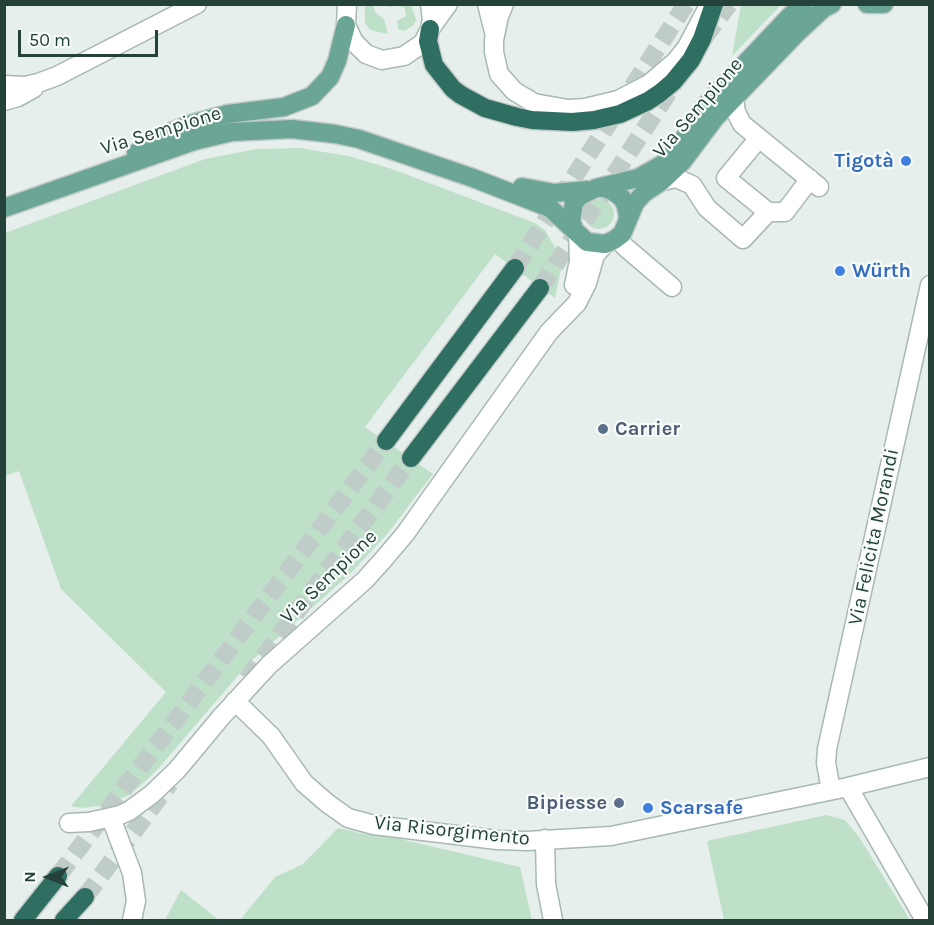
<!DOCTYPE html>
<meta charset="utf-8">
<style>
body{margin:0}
#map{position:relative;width:934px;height:925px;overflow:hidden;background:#e6efeb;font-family:Karla,sans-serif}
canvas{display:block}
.frame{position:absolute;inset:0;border:6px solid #24423a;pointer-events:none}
.north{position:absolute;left:18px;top:847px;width:60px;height:60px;-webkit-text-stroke:4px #f7fbf9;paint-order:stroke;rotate:270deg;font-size:16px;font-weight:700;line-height:24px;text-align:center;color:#24423a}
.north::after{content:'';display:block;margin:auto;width:21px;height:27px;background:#24423a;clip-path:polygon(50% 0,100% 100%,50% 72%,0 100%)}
.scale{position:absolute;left:18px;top:30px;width:140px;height:27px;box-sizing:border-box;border:3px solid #24423a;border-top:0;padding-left:8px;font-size:18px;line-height:21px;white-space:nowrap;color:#24423a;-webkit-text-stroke:4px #f7fbf9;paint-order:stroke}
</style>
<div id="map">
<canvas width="934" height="925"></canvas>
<div class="frame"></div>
<div class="north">N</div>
<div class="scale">50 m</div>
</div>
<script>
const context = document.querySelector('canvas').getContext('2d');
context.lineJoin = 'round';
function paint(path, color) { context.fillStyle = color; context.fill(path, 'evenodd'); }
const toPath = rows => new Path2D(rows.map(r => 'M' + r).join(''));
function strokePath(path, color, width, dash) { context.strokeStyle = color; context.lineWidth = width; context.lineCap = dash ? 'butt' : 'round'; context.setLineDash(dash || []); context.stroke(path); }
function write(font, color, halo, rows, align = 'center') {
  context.font = font + ' Karla,sans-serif'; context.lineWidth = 4.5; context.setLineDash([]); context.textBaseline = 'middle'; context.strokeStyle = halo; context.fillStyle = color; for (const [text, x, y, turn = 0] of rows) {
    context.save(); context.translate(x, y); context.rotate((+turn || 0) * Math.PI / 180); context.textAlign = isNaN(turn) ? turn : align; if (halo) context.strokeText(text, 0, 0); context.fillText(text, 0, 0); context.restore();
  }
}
const green = toPath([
 [365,5,373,5,375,12,384,19,388,34,370,30,365,23],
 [386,5,411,5,416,19,414,25,404,31,398,29,397,21,406,16,405,8,399,6,388,7],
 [741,5,781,5,732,56],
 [300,148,348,156,392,169,535,223,545,230,558,253,561,269,555,298,495,254,365,427,433,474,388,533,350,574,248,664,157,770,140,786,127,796,105,805,82,808,71,806,166,692,61,589,19,471,5,476,5,233,205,159,256,149],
 '584 214a15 15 0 1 1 30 0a15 15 0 1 1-30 0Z',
 [826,815,845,820,859,837,910,920,724,920,707,841],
 [338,828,364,834,387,836,520,867,532,920,240,920,275,877,303,864],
 [181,890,219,920,165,920]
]);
const highwayTunnel = toPath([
 [704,38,729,4],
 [515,268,686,4],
 [540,288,674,84],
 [247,679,411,458],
 [58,876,386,441],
 [85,897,170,783]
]);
const minor = toPath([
 [347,4,346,25,354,42,366,54,382,60,404,56,423,43,430,29,432,20,430,4],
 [487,4,494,32],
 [504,4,499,16,494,40,494,52,499,74,514,91,534,103,568,109,585,108,618,100,649,84,676,61,687,47,706,11],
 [430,29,448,4],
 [4,85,25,86,38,83,57,76,197,4],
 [734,98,736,112,742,124,819,187],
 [4,101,18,97,34,88],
 [759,138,726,178,768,212],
 [662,181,676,178,692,185,707,208,743,239,768,212,785,212,810,179],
 [624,246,672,287],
 [574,285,579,261,578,234],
 [235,701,271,736,304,783,327,803,348,818,374,825,497,840,527,841,611,836,848,787,925,920],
 [848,787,930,767],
 [831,790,826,763,827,749,930,285],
 [111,818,132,873,136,901,132,920],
 [69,823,89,822,120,815,129,811,152,794,177,770,222,716,269,665,365,580,383,560,405,534,549,332,577,303,587,283,595,255,605,244],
 [545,839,546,884,553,920]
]);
const major = toPath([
 [867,4,884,4],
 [136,153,171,132,191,124,228,114,284,107,312,96,330,77,337,61,346,25],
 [522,187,554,193,587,190],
 [596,188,638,178,663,164,683,140,705,106,790,16,803,4],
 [4,208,194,141,232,132,292,129,335,134,359,139,473,178,550,208,587,242,605,244,614,240,622,234,635,203,644,193,662,181,682,162,715,118,798,32,824,8,832,4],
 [574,229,571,221,574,203,580,196,596,188,605,188,614,192,622,198,626,206,628,216,627,222]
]);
const highway = toPath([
 [430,29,428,41,434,65,453,89,461,95,485,108,517,117,532,120,572,122,594,120,620,114,648,101,660,93,673,82,691,60,702,39,714,4],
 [386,441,515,268],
 [411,458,540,288],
 [23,920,58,876],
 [64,920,85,897]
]);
const markers = [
 [906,161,6,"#3f7fe0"],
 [840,271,6,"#3f7fe0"],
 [603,429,6,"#5c6f8a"],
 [619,803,6,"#5c6f8a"],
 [648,808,6,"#3f7fe0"]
];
const streetNames = [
 ["Via Sempione",698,108,-49],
 ["Via Sempione",161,131,-17],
 ["Via Felicita Morandi",874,537,-78],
 ["Via Sempione",329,577,-44],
 ["Via Risorgimento",452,831,6]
];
const shopNames = [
 ["Tigotà",894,161,"right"],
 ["Würth",852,271],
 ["Scarsafe",660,808]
];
const serviceNames = [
 ["Carrier",615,429],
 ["Bipiesse",607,803,"right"]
];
paint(green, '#bfe0c8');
strokePath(highwayTunnel, '#bfccc8', 18, [18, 9]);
strokePath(minor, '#a8b8b2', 21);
strokePath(major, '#c2cac8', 21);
strokePath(highway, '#c2cac8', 21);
strokePath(minor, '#fff', 18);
strokePath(major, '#6aa596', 18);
strokePath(highway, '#2f6f62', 18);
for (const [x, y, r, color] of markers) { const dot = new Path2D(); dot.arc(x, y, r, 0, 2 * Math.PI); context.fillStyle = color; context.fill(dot); strokePath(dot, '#f7fbf9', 2); }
write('20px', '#24423a', '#f7fbf9', streetNames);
write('bold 20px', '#366cbe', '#f7fbf9', shopNames, 'left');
write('bold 20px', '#4e5e75', '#f7fbf9', serviceNames, 'left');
</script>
